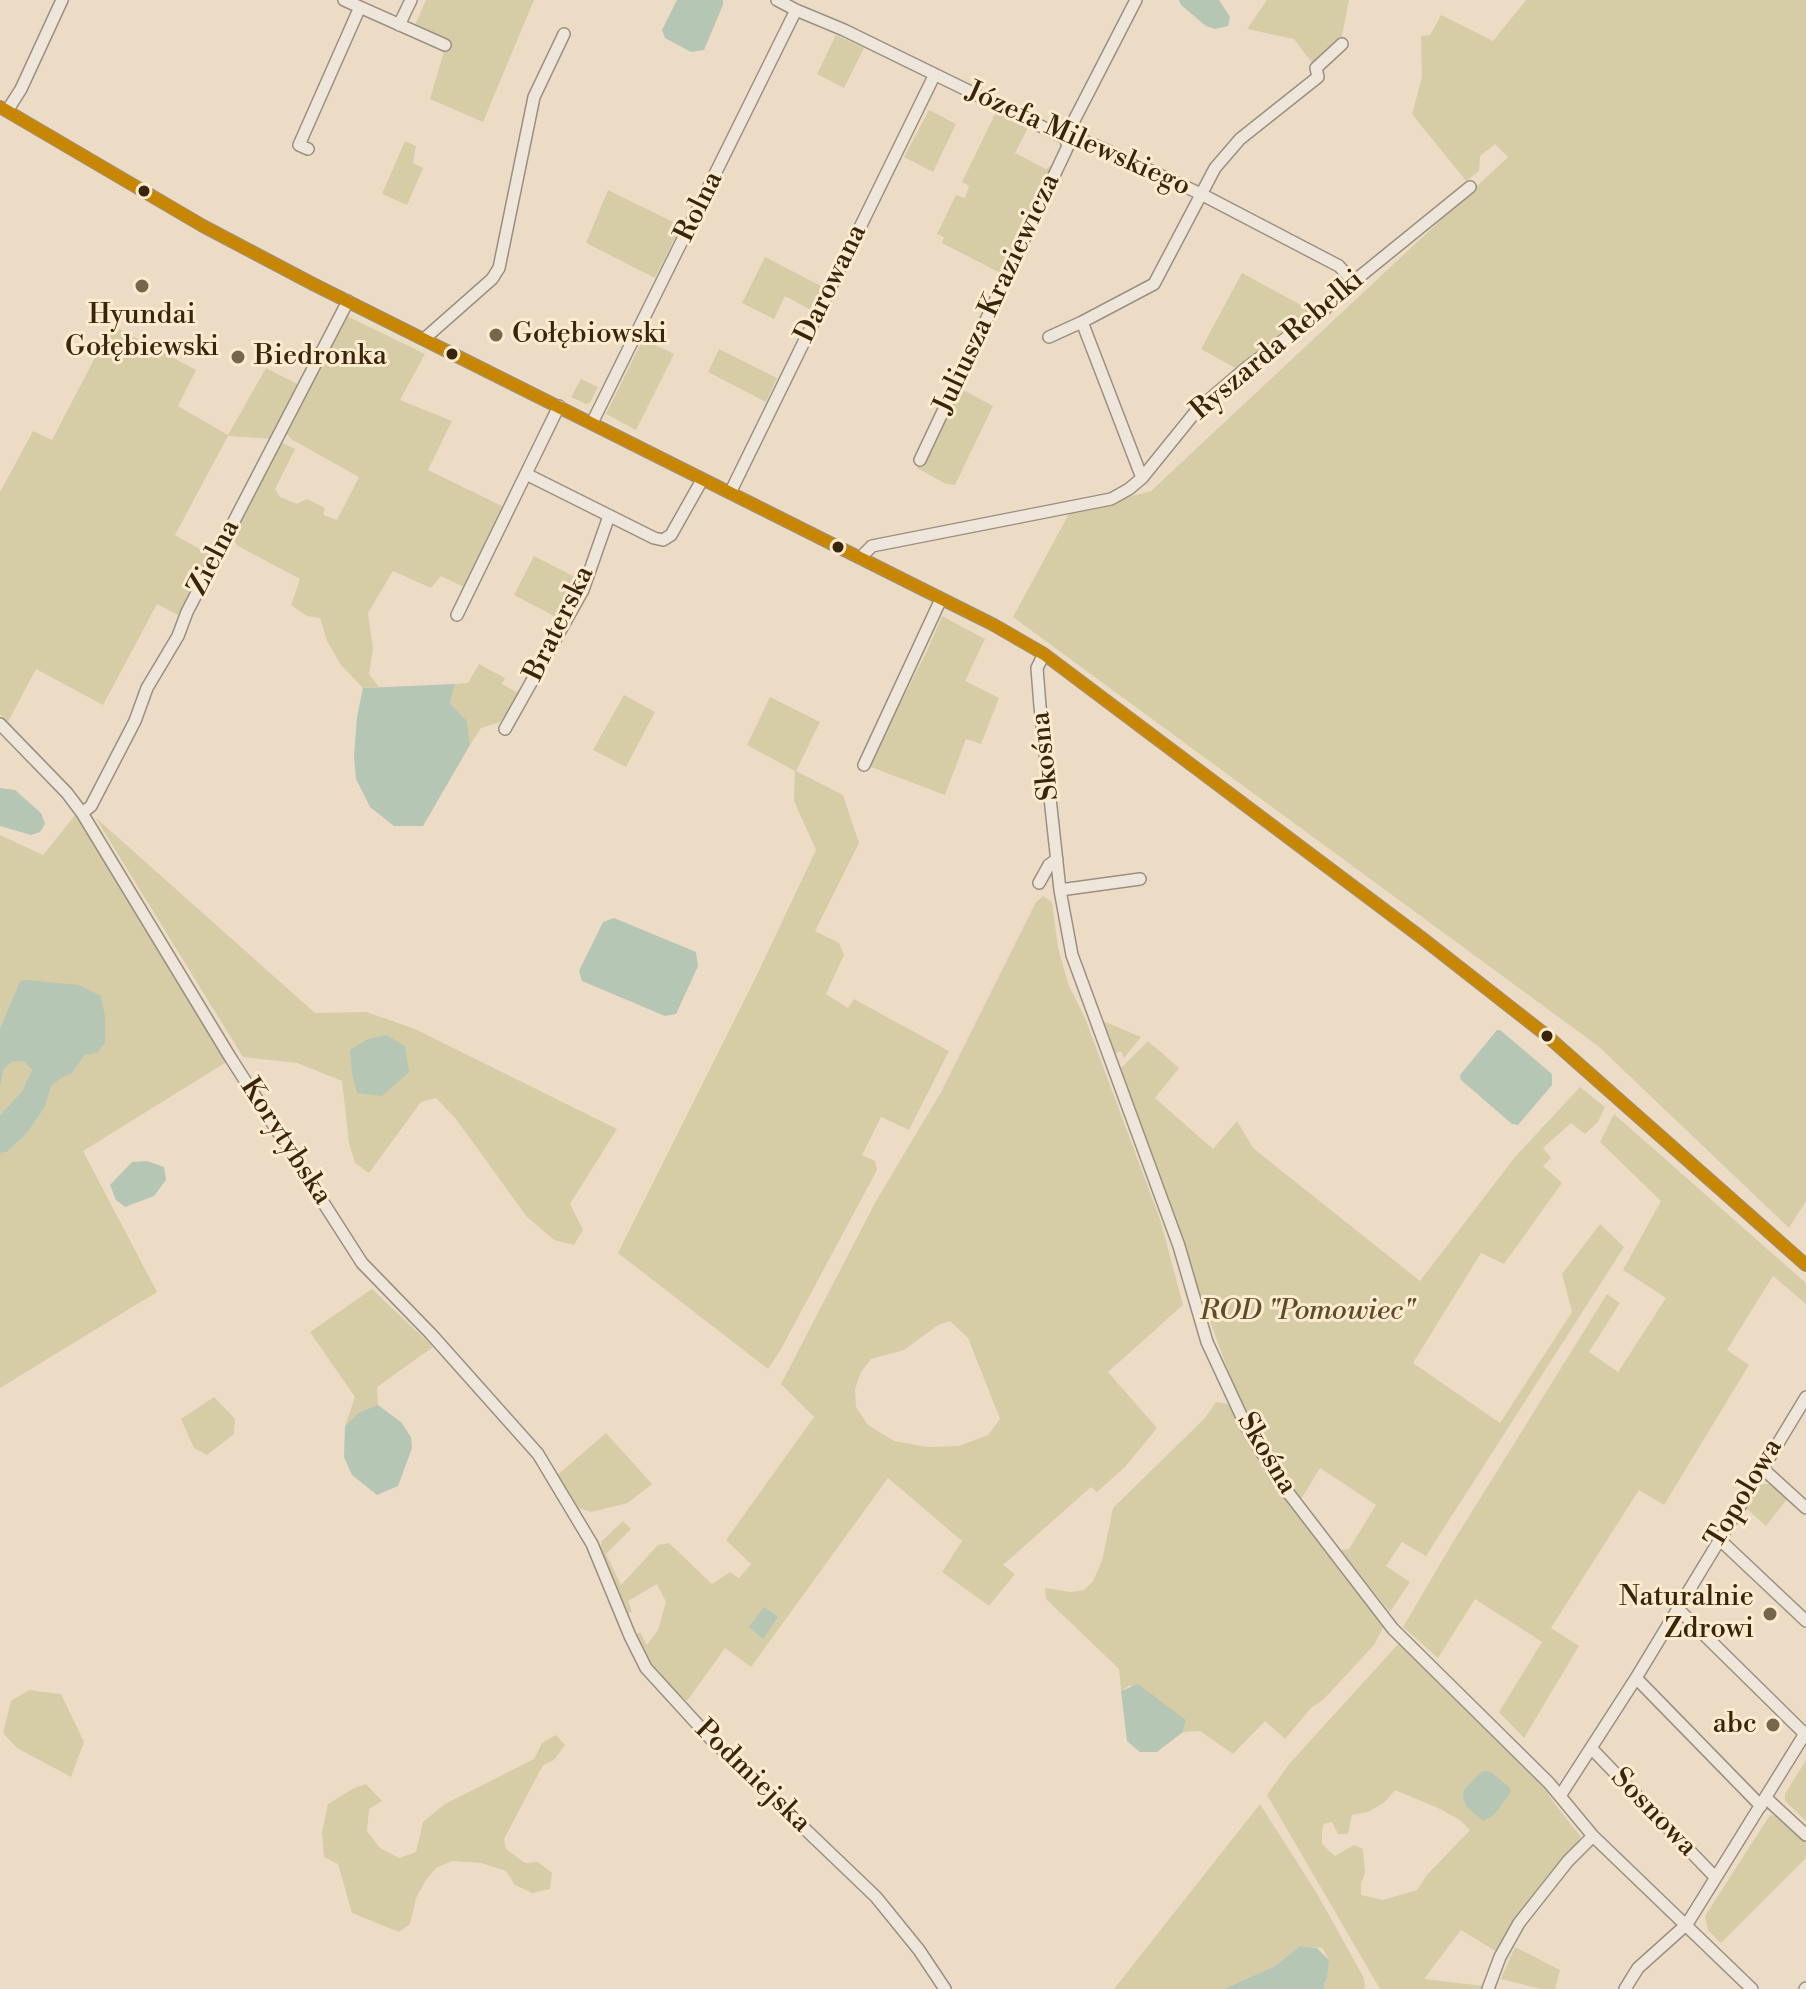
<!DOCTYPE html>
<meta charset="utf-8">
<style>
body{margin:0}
canvas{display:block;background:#ecdcc6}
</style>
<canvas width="1806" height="1989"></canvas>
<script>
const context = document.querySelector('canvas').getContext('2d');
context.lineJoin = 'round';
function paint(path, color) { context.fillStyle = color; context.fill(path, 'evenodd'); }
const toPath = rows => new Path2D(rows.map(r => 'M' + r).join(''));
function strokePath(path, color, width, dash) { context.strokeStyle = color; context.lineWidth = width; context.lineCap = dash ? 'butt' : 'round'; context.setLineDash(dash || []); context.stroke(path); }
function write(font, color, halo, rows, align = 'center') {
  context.font = font + ' "Libre Bodoni",serif'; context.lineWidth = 6; context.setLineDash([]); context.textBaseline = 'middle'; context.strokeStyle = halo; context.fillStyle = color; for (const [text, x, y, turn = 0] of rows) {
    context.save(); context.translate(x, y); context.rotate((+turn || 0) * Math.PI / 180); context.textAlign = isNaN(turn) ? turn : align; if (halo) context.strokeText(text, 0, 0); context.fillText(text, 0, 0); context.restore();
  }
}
const green = toPath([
 [426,0,534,0,483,122,430,99,447,41,415,25],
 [1267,0,1349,0,1341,41,1313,64,1294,39,1247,29],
 [1526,0,1806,0,1806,1201,1789,1228,1598,1046,1013,617,1070,512,1151,491,1508,157,1495,144,1480,156,1479,171,1466,181,1412,114,1422,77,1421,36,1430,35,1441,15,1493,41],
 [836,35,864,48,844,88,817,74],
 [929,110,956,124,933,172,904,157],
 [996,112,1028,128,1015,153,1046,169,1059,160,1004,275,942,243,944,237,937,234,956,195,965,198,969,186,962,182],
 [405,141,416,146,413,163,423,168,407,205,382,194],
 [608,190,681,226,655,278,586,243],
 [765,257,823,287,811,310,785,296,774,319,742,303],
 [1242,273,1310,310,1235,368,1201,349],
 [347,316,425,354,400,400,452,421,428,470,506,508,466,588,441,576,431,588,393,571,368,613,373,649,369,674,379,687,363,688,341,665,327,641,320,618,307,616,291,605,300,579,238,546,230,536,276,445,282,443,295,449,275,489,280,497,297,504,307,499,325,508,323,515,337,520,359,477,291,439,284,431],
 [112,325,196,370,178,406,228,435,266,368,301,386,272,439,228,436,175,535,210,555,178,615,157,604,103,705,36,669,8,722,0,715,0,492,33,431,52,440],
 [643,339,674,354,636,430,606,414],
 [719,349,777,378,766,402,708,372],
 [581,379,598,387,590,403,586,404,571,397],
 [956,386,993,406,955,485,946,484,917,468],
 [534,556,577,578,578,586,560,619,514,595],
 [942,616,985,639,965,681,999,698,981,744,966,739,945,795,868,766,925,655],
 [479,664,505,678,502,684,520,694,500,722,481,728,470,745,467,721,450,703,455,684,468,683],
 [624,695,655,712,626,767,593,750],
 [770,697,820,722,796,771,843,795,859,843,815,931,839,943,844,955,826,994,848,1008,854,999,949,1051,909,1130,881,1117,862,1155,875,1161,877,1170,780,1351,768,1369,618,1253,753,983,816,850,794,801,795,771,747,745],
 [76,814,233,1058,83,1151,157,1292,0,1388,0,1153,7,1152,27,1133,45,1107,51,1086,61,1078,71,1074,85,1055,20,981,0,1028,0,835,43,855],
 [95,817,315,1013,366,1012,415,1029,617,1129,570,1204,583,1230,574,1245,554,1240,527,1217,456,1119,436,1098,421,1102,369,1173,355,1163,349,1143,342,1081,297,1063,243,1057],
 [1043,896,1052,902,1058,948,1069,986,1085,1018,1160,1219,1183,1305,1108,1372,1157,1428,1125,1467,1097,1492,1091,1487,1003,1565,1015,1574,989,1606,942,1572,962,1541,888,1478,751,1667,725,1648,687,1701,661,1680,640,1651,633,1637,640,1632,647,1645,658,1630,666,1602,657,1584,628,1601,632,1612,624,1615,599,1550,602,1541,623,1521,631,1529,606,1554,621,1585,658,1545,669,1543,712,1584,730,1572,739,1578,751,1564,726,1540,814,1417,781,1384,876,1201,941,1092,1036,902],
 [950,1321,968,1338,1000,1419,988,1435,959,1446,928,1447,894,1441,868,1425,856,1407,855,1389,861,1372,871,1359,904,1350,938,1325],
 [1103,1021,1141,1037,1124,1058,1121,1051,1114,1054,1100,1022],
 [1148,1041,1179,1068,1155,1098,1213,1149,1237,1121,1253,1148,1420,1281,1515,1157,1580,1087,1605,1107,1598,1122,1585,1134,1571,1123,1543,1148,1551,1158,1543,1166,1562,1183,1504,1264,1481,1253,1413,1363,1500,1423,1572,1312,1562,1274,1600,1224,1624,1247,1426,1556,1402,1542,1386,1566,1410,1582,1390,1612,1340,1550,1349,1549,1376,1505,1320,1468,1300,1501,1264,1444,1235,1390,1119,1070],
 [13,1061,25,1061,32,1070,22,1091,0,1115,0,1088,4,1069],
 [1614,1114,1806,1283,1806,1304,1773,1276,1727,1350,1749,1365,1664,1505,1639,1490,1551,1628,1579,1646,1524,1738,1499,1712,1542,1642,1475,1599,1438,1658,1403,1627,1453,1542,1607,1294,1620,1303,1589,1352,1618,1372,1666,1298,1623,1270,1661,1201,1600,1142],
 [372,1289,433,1347,377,1387,378,1405,359,1412,345,1426,355,1397,310,1332],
 [214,1397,235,1419,234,1434,207,1455,194,1448,181,1419],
 [1216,1402,1228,1404,1263,1470,1384,1626,1374,1645,1323,1700,1311,1708,1285,1739,1265,1721,1233,1754,1200,1731,1183,1732,1186,1720,1130,1685,1121,1691,1119,1669,1046,1599,1045,1588,1071,1592,1084,1590,1093,1581,1102,1561,1113,1508,1205,1418],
 [606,1433,652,1484,628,1503,591,1512,576,1507,554,1478],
 [1762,1484,1770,1484,1787,1499,1766,1526,1747,1509],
 [1400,1642,1537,1776,1554,1803,1581,1837,1533,1896,1497,1952,1461,1930,1424,1979,1484,1986,1483,1989,1380,1989,1267,1795,1290,1763],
 [1395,1790,1438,1808,1460,1820,1470,1830,1427,1875,1417,1890,1383,1900,1361,1895,1361,1883,1365,1873,1363,1849,1354,1845,1335,1856,1322,1844,1322,1830,1324,1824,1332,1822,1338,1834,1348,1834,1352,1815,1368,1812,1385,1802],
 [29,1690,61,1694,84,1742,71,1777,17,1748,3,1733,11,1701],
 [556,1735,565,1745,554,1760,543,1765,504,1839,506,1849,525,1863,538,1862,552,1873,550,1889,532,1893,515,1885,506,1871,481,1863,452,1861,436,1868,426,1880,416,1898,410,1924,399,1932,352,1913,338,1864,324,1857,322,1832,328,1804,354,1788,366,1784,382,1801,369,1809,367,1831,380,1848,399,1858,416,1852,423,1822,445,1804,534,1759,542,1743],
 [1806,1760,1806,1821,1785,1801,1785,1794],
 [1260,1804,1316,1892,1364,1978,1365,1989,1325,1989,1324,1984,1329,1960,1322,1948,1300,1946,1275,1966,1224,1989,1114,1989],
 [1770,1815,1778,1816,1806,1843,1806,1858,1721,1943,1708,1930,1705,1916],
 [1515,1947,1560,1970,1555,1989,1541,1989,1501,1979]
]);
const water = toPath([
 [677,0,723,0,723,5,704,50,691,52,665,38,662,30],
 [1179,0,1219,0,1230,17,1228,26,1215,29,1206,26,1181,5],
 [455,684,450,703,467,721,470,745,423,826,394,826,370,807,356,779,354,756,357,717,363,688],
 [0,788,15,790,41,813,45,824,40,832,31,835,0,826],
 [614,918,696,952,698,966,676,1014,665,1016,582,981,579,971,603,922],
 [27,980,79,985,101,996,105,1017,105,1043,97,1053,85,1055,71,1074,61,1078,51,1086,45,1107,27,1133,7,1152,0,1153,0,1115,22,1091,32,1070,25,1062,13,1061,4,1069,0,1088,0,1028,20,981],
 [1497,1030,1500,1030,1552,1074,1552,1085,1518,1125,1512,1124,1461,1080,1460,1075],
 [386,1035,405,1046,409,1072,382,1096,357,1093,352,1074,350,1050,368,1039],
 [147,1161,164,1167,166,1180,154,1196,125,1207,116,1200,110,1185,132,1162],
 [378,1405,401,1422,411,1437,412,1448,398,1486,377,1495,352,1475,344,1457,345,1426,359,1412],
 [764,1607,778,1617,763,1639,749,1627],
 [1138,1684,1186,1720,1183,1732,1157,1752,1140,1752,1127,1741,1121,1691],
 [1485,1771,1491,1772,1509,1787,1511,1792,1494,1815,1483,1821,1467,1807,1463,1798,1464,1790,1481,1772],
 [1300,1946,1317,1948,1329,1960,1327,1977,1324,1984,1325,1989,1224,1989,1275,1966]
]);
const minor = toPath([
 [344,0,445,45],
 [796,10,844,30,1065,138,1078,139,1095,145,1201,194,1339,266,1353,282],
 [399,25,411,0],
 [0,107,203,226,313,284,994,625,1044,654,1422,938,1546,1035,1806,1265],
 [7,111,21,89,62,0],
 [308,149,299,145,360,7],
 [1049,337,1082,322],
 [424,339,492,279,499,268,534,97,564,34],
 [592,423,796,10,777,0],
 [920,460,1068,146,1065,138,1136,0],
 [526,474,654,538,663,540,671,535,702,480],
 [1142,478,1082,322,1154,284,1215,168,1240,139,1318,77,1316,68,1342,44],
 [730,493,934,76],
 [860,558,872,546,1111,499,1129,489,1142,478,1197,410,1246,368,1326,308,1353,282,1470,187],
 [457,615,559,406],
 [1044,654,1037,668,1040,706,1060,890,1072,955,1179,1246,1207,1342,1247,1428,1277,1478,1393,1629,1549,1783,1593,1836,1752,1989],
 [0,724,67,793,82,813,230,1057,362,1263,431,1334,538,1454,592,1544,630,1636,646,1668,710,1738,876,1897,919,1950,945,1989],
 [505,729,583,590,609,516],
 [864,765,941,599],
 [82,813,91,806,135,721,147,688,178,636,187,612,348,301],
 [1039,883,1049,865,1057,859],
 [1060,890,1140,879],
 [1761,1467,1806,1508],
 [1719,1539,1806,1621],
 [1677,1608,1805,1734],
 [1636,1678,1761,1806],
 [1592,1749,1715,1877],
 [1560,1796,1636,1678,1806,1397],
 [1766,1798,1806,1835],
 [1488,1989,1500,1957,1519,1923,1568,1861,1593,1836],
 [1625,1989,1638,1968,1687,1924,1806,1732],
 [1805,1989,1806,1988]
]);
const bus1 = toPath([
 [0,107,203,226,313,284,994,625,1044,654,1422,938,1546,1035,1806,1265]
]);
const markers = [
 [144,191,7,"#38250c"],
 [142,286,8,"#77654d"],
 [496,335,8,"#77654d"],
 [452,354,7,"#38250c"],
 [238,357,8,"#77654d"],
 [838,547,7,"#38250c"],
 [1547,1036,7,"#38250c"],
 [1770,1614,8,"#77654d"],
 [1773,1725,8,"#77654d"]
];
const streetNames = [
 ["Józefa Milewskiego",1078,140,24],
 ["Rolna",700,207,-64],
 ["Darowana",832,284,-64],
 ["Juliusza Kraziewicza",998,294,-65],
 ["Ryszarda Rebelki",1278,346,-40],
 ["Zielna",215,558,-63],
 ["Braterska",560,624,-64],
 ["Skośna",1046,756,-96],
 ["Korytybska",285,1142,57],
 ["Skośna",1266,1454,59],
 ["Topolowa",1745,1494,-59],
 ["Podmiejska",752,1777,44],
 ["Sosnowa",1653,1813,46]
];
const poiNames = [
 ["Hyundai",142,316,"center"],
 ["Gołębiewski",142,348,"center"],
 ["Gołębiowski",512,335],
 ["Biedronka",254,357],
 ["Naturalnie",1754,1598,"right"],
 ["Zdrowi",1754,1630,"right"],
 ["abc",1757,1725,"right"]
];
const parkNames = [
 ["ROD \"Pomowiec\"",1307,1312]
];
paint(green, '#d6cda6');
paint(water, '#b6c6b4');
strokePath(minor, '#9b9080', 14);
strokePath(minor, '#eee6db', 11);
strokePath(bus1, '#c78603', 12);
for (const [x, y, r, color] of markers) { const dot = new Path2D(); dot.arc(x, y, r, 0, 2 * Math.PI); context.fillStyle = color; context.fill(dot); strokePath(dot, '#fdebd0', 3); }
write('28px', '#38250c', '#fdebd0', streetNames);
write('28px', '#38250c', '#fdebd0', poiNames, 'left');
write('italic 28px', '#5b4c2c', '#fdebd0', parkNames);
</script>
